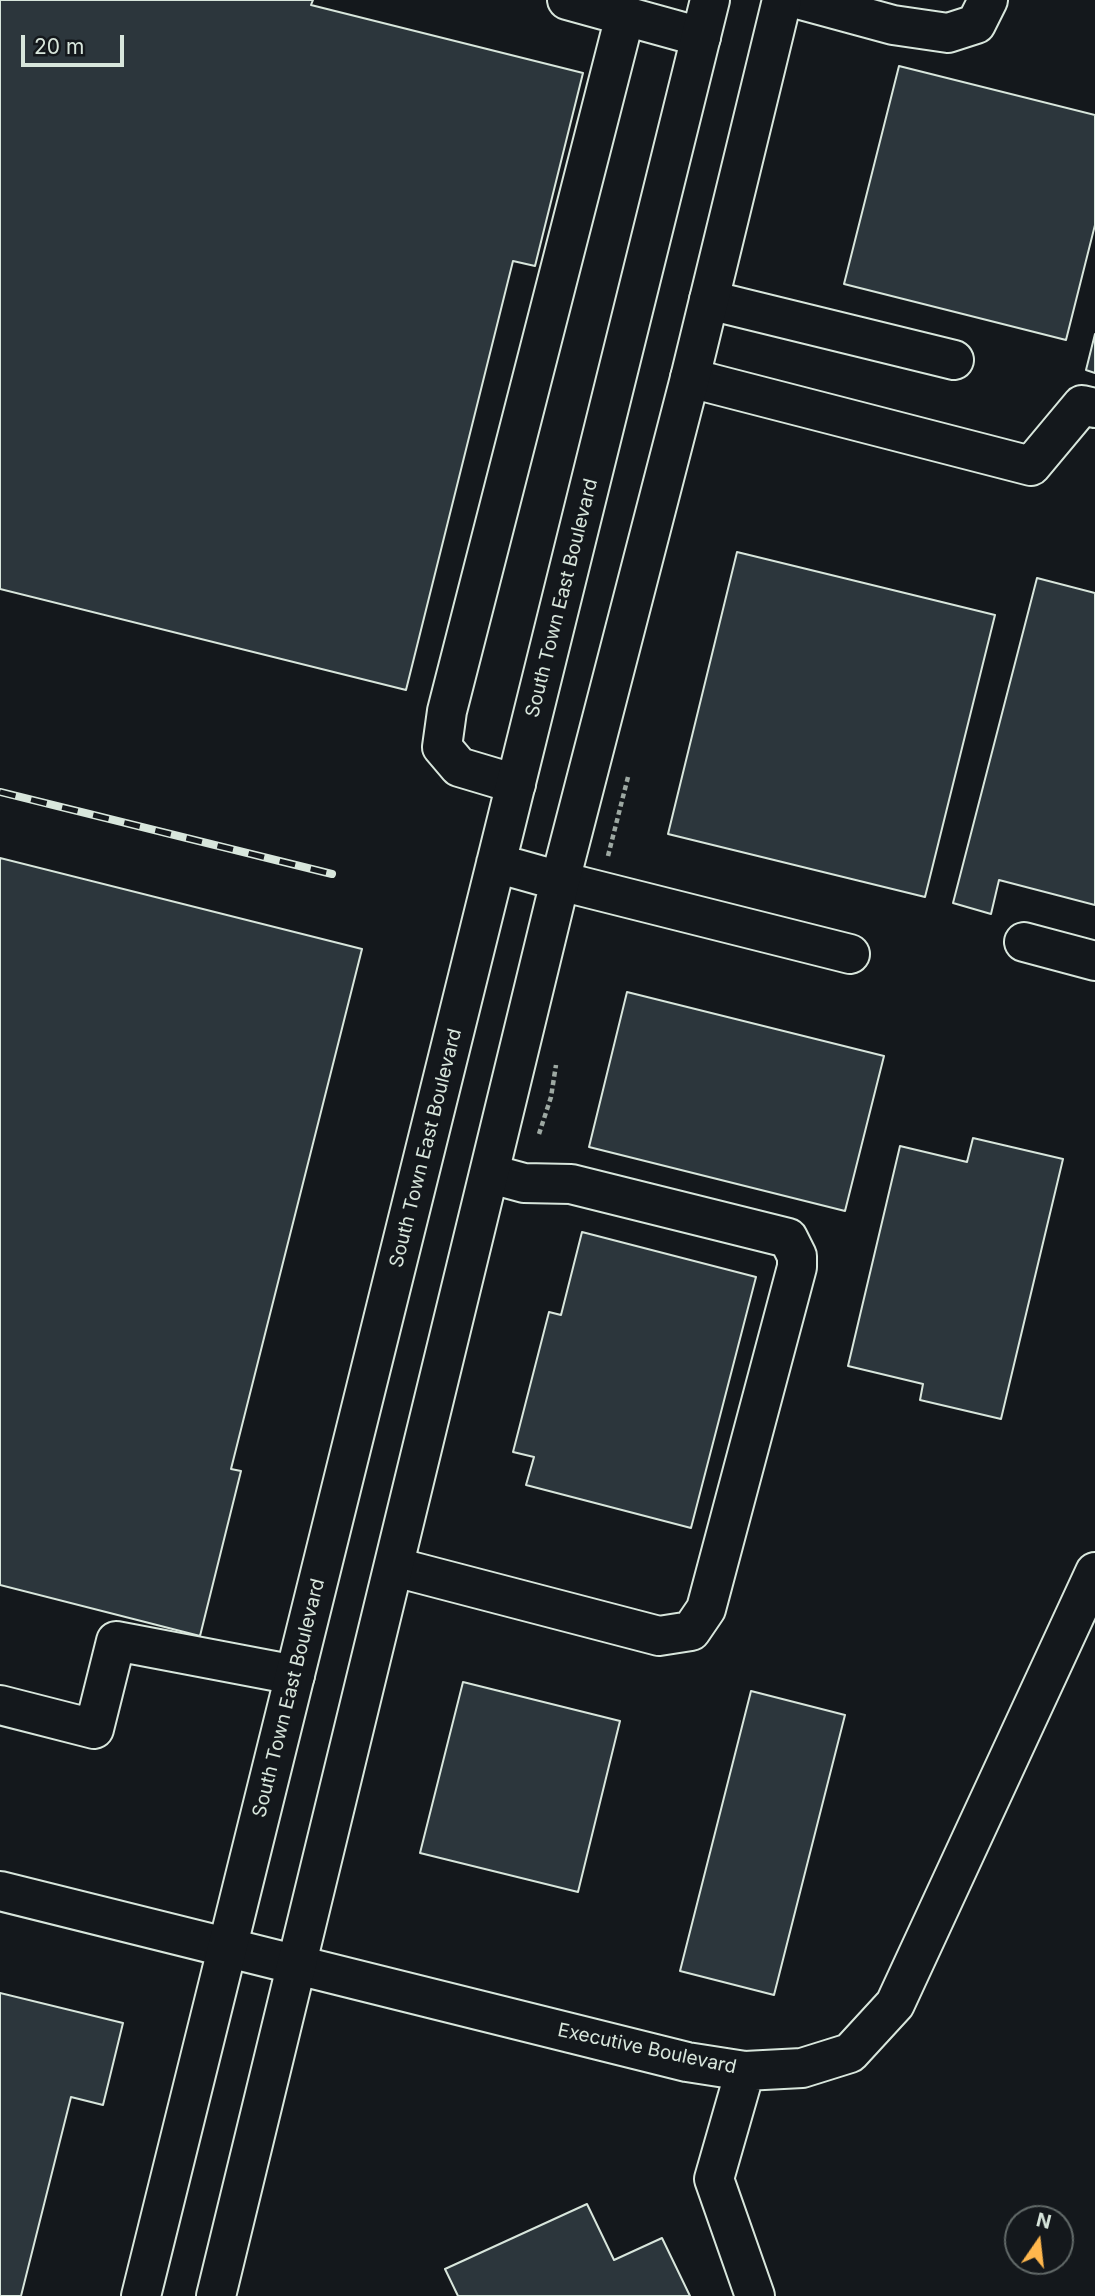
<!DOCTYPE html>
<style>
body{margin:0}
#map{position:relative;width:1095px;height:2296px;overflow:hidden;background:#14181c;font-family:Inter,sans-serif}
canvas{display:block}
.north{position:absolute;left:1004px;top:2205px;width:70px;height:70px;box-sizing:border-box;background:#14181c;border:2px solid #626a69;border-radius:50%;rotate:14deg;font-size:19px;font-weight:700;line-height:28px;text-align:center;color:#d8e6dc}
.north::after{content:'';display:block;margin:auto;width:24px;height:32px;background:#ffb74d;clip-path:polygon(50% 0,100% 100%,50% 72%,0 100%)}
.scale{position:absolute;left:21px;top:35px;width:103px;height:32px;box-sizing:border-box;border:4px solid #d8e6dc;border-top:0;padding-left:9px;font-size:21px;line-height:24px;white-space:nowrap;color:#d8e6dc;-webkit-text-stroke:5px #14181c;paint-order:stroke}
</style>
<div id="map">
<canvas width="1095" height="2296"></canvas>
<div class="north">N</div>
<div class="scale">20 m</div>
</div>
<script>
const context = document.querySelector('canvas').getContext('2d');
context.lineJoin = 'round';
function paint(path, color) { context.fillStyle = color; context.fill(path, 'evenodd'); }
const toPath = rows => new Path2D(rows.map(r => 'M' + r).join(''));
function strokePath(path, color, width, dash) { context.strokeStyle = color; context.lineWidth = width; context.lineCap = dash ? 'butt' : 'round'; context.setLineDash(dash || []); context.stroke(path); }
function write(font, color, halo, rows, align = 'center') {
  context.font = font + ' Inter,sans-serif'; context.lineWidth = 5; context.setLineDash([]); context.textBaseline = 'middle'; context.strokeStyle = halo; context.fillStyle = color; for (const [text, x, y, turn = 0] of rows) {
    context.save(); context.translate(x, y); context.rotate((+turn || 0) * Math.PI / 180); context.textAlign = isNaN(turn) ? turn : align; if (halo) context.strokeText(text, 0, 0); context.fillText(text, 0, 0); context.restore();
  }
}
const building = toPath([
 [0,0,313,0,311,5,583,73,535,266,513,261,406,690,0,589,0,0],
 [899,66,1095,115,1095,225,1066,340,844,284,899,66],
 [1095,334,1095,373,1086,370,1095,334],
 [737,552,995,615,925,897,668,834,737,552],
 [1037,578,1095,593,1095,905,999,880,991,914,953,903,1037,578],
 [0,858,362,949,231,1469,241,1471,200,1636,0,1585,0,858],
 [627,992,884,1056,845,1211,589,1147,627,992],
 [973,1138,1063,1159,1001,1419,920,1400,923,1384,848,1366,900,1146,967,1162,973,1138],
 [582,1232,756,1277,691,1528,526,1485,534,1457,513,1452,549,1312,561,1315,582,1232],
 [463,1682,620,1721,578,1892,420,1853,463,1682],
 [751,1691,845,1715,774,1995,680,1971,751,1691],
 [0,1993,123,2023,103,2105,71,2097,21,2296,0,2296,0,1993],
 [587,2204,614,2260,662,2238,690,2296,458,2296,445,2269,587,2204]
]);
const path = toPath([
 [608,856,628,777],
 [539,1134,551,1097,556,1065]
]);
const minor = toPath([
 [567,0,701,37],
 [801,0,893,25,948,33,976,24,988,0],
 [709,300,954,360],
 [690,378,1031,466,1082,405,1095,408],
 [516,784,459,767,442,747,447,711,625,16],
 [560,881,850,954],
 [1024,942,1095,961],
 [395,1567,659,1636,691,1631,706,1609,797,1267,797,1256,788,1238,571,1184,524,1183,491,1174],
 [0,1705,94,1729,116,1641,295,1675],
 [0,1891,687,2062,745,2071,802,2068,850,2053,895,2004,1095,1572],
 [745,2071,714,2179,755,2296]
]);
const major = toPath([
 [496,863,560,881],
 [141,2296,710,0],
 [216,2296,560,881,690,378,782,0]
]);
const rail = toPath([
 [0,792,332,874]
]);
const streetNames = [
 ["South Town East Boulevard",562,598,-76],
 ["South Town East Boulevard",426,1148,-76],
 ["South Town East Boulevard",289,1698,-76],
 ["Executive Boulevard",647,2049,12]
];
paint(building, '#2c363c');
strokePath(building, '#d8e6dc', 2);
strokePath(minor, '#d8e6dc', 42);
strokePath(major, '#d8e6dc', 42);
strokePath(path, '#9da8a2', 4.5, [5, 3.5]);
strokePath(minor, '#14181c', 38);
strokePath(major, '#14181c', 38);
strokePath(rail, '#d8e6dc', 8);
strokePath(rail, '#14181c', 5, [16]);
write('19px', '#d8e6dc', '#14181c', streetNames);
</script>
